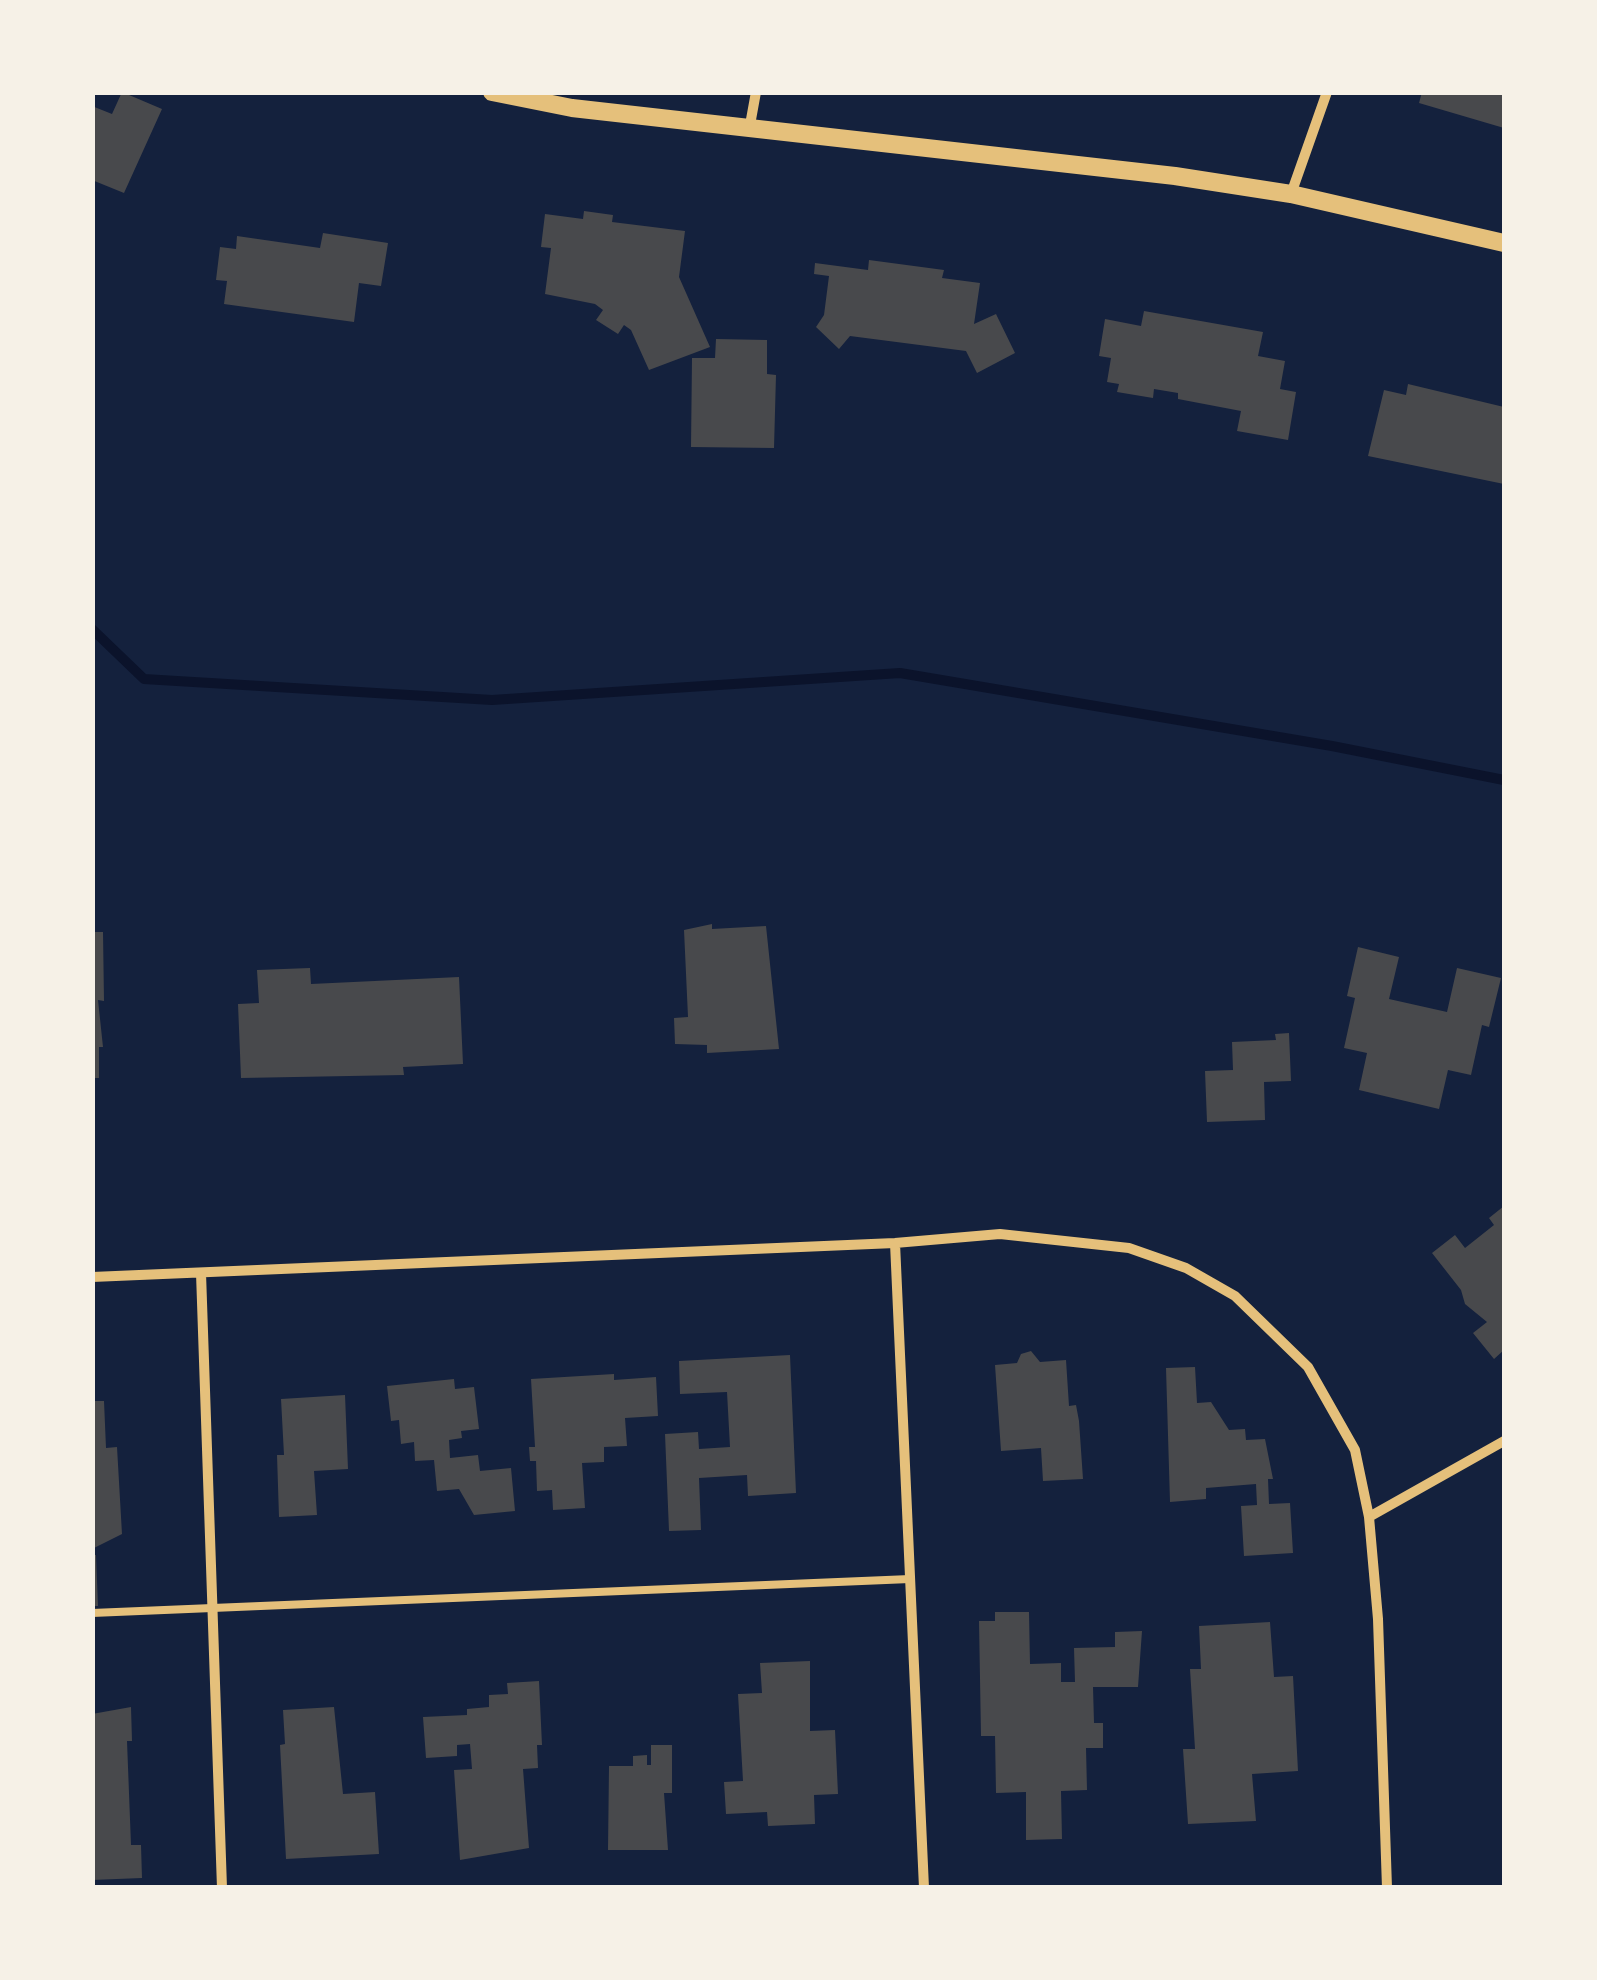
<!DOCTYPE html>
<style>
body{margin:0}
#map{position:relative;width:1597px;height:1980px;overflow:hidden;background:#14213d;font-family:"IBM Plex Sans",sans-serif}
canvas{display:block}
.frame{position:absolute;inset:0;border:95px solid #f6f1e7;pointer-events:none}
</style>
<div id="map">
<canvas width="1597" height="1980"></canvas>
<div class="frame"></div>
</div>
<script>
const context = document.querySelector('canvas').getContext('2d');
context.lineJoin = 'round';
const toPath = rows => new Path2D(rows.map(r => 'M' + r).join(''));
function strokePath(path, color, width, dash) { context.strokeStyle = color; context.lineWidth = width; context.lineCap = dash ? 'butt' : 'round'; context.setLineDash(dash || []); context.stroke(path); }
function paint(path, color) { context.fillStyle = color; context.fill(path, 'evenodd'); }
const stream = toPath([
 [92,629,144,679,492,700,900,673,1332,746,1504,780]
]);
const building = toPath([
 [122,92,162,109,124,193,92,180,92,106,112,114],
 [1422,92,1504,92,1504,128,1419,103],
 [584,211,613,215,612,222,685,231,679,277,710,347,649,370,631,330,624,325,618,334,596,320,603,310,595,304,545,294,551,248,541,247,545,214,583,219],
 [323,233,388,243,381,286,359,283,354,322,224,304,227,281,216,280,220,247,236,249,237,236,320,248],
 [869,260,944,270,942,278,980,283,974,324,996,314,1015,353,977,373,966,351,850,336,839,349,816,327,824,315,829,276,814,274,815,263,868,270],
 [1144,311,1263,332,1258,356,1285,361,1280,389,1296,392,1288,440,1237,431,1241,411,1178,399,1178,393,1154,389,1153,398,1117,392,1119,384,1107,382,1111,358,1099,356,1105,319,1141,326],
 [716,339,767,340,767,374,776,375,774,448,691,447,692,358,715,358],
 [1408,384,1504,407,1504,484,1368,456,1384,390,1406,395],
 [712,924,712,929,766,926,779,1049,707,1053,707,1045,675,1044,674,1018,688,1017,684,930],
 [92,932,103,932,104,1001,98,1000,103,1047,99,1047,99,1078,92,1078],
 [1358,947,1399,957,1389,999,1447,1012,1457,968,1501,978,1489,1027,1482,1025,1471,1075,1448,1070,1439,1109,1359,1090,1367,1053,1344,1048,1355,998,1347,996],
 [310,968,311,984,459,977,463,1064,403,1067,404,1075,241,1078,238,1004,259,1003,257,970],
 [1289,1033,1291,1081,1264,1082,1265,1120,1207,1122,1205,1071,1233,1070,1232,1042,1276,1040,1275,1034],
 [1504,1206,1504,1350,1494,1359,1473,1333,1487,1322,1465,1304,1461,1290,1432,1253,1455,1235,1465,1248,1494,1225,1489,1218],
 [1031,1351,1040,1362,1066,1360,1069,1406,1076,1405,1079,1421,1083,1479,1043,1481,1041,1448,1001,1451,995,1365,1017,1363,1021,1354],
 [790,1355,796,1493,748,1496,747,1475,699,1478,701,1530,669,1531,665,1434,698,1432,699,1449,730,1447,727,1392,680,1394,679,1361],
 [1195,1367,1197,1403,1211,1402,1229,1430,1245,1429,1246,1440,1265,1439,1273,1479,1268,1479,1269,1504,1290,1503,1293,1553,1244,1556,1241,1506,1257,1505,1256,1484,1206,1488,1206,1499,1170,1502,1166,1368],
 [614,1374,614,1380,656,1377,658,1416,625,1418,627,1446,604,1447,604,1462,582,1463,585,1508,553,1510,552,1490,537,1491,536,1461,530,1461,529,1447,535,1447,531,1379],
 [454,1379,455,1389,474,1387,479,1429,461,1431,462,1438,449,1440,450,1458,478,1455,480,1471,511,1468,515,1511,474,1515,459,1489,437,1491,434,1460,415,1461,414,1442,401,1444,399,1420,391,1421,387,1386],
 [345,1395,348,1469,314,1471,317,1515,279,1517,277,1455,284,1455,281,1399],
 [92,1401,104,1401,106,1448,117,1447,122,1534,92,1549],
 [92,1555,96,1555,98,1606,92,1606],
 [995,1612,1029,1612,1030,1664,1061,1663,1061,1682,1075,1682,1074,1648,1115,1647,1115,1632,1142,1631,1138,1687,1093,1687,1094,1723,1103,1723,1103,1748,1086,1748,1087,1790,1061,1791,1062,1839,1026,1840,1026,1792,996,1793,995,1736,981,1736,979,1621,995,1621],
 [1270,1622,1274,1677,1293,1676,1298,1771,1252,1774,1256,1821,1188,1824,1183,1749,1195,1749,1190,1669,1201,1669,1199,1626],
 [810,1661,810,1731,835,1730,838,1794,814,1795,815,1824,768,1826,767,1812,726,1814,724,1782,743,1781,738,1694,762,1693,760,1663],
 [539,1681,542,1745,537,1745,538,1768,523,1769,529,1848,460,1860,454,1770,472,1769,470,1744,457,1745,457,1756,426,1758,423,1717,467,1715,467,1709,489,1707,489,1695,508,1694,507,1683],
 [131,1707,132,1741,127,1741,131,1845,141,1845,142,1878,92,1880,92,1714],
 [334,1707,343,1794,375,1792,379,1854,286,1859,280,1745,285,1744,283,1710],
 [651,1745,672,1745,672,1793,664,1793,668,1850,608,1850,609,1766,633,1766,633,1756,647,1755,647,1765,651,1765]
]);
const service = toPath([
 [92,1613,910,1579]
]);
const minor = toPath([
 [750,125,756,92],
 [1291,194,1327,92],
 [895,1243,924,1888],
 [201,1273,222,1888],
 [92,1277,895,1243,1000,1234,1129,1248,1186,1268,1235,1296,1308,1367,1355,1450,1369,1517,1378,1619,1387,1888],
 [1369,1517,1504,1441]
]);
const tertiary = toPath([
 [492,92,572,108,1175,176,1291,194,1504,243]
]);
strokePath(stream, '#0b132b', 10);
paint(building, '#48494c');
strokePath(service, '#e5c07b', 8);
strokePath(minor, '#e5c07b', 10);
strokePath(tertiary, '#e5c07b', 18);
</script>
